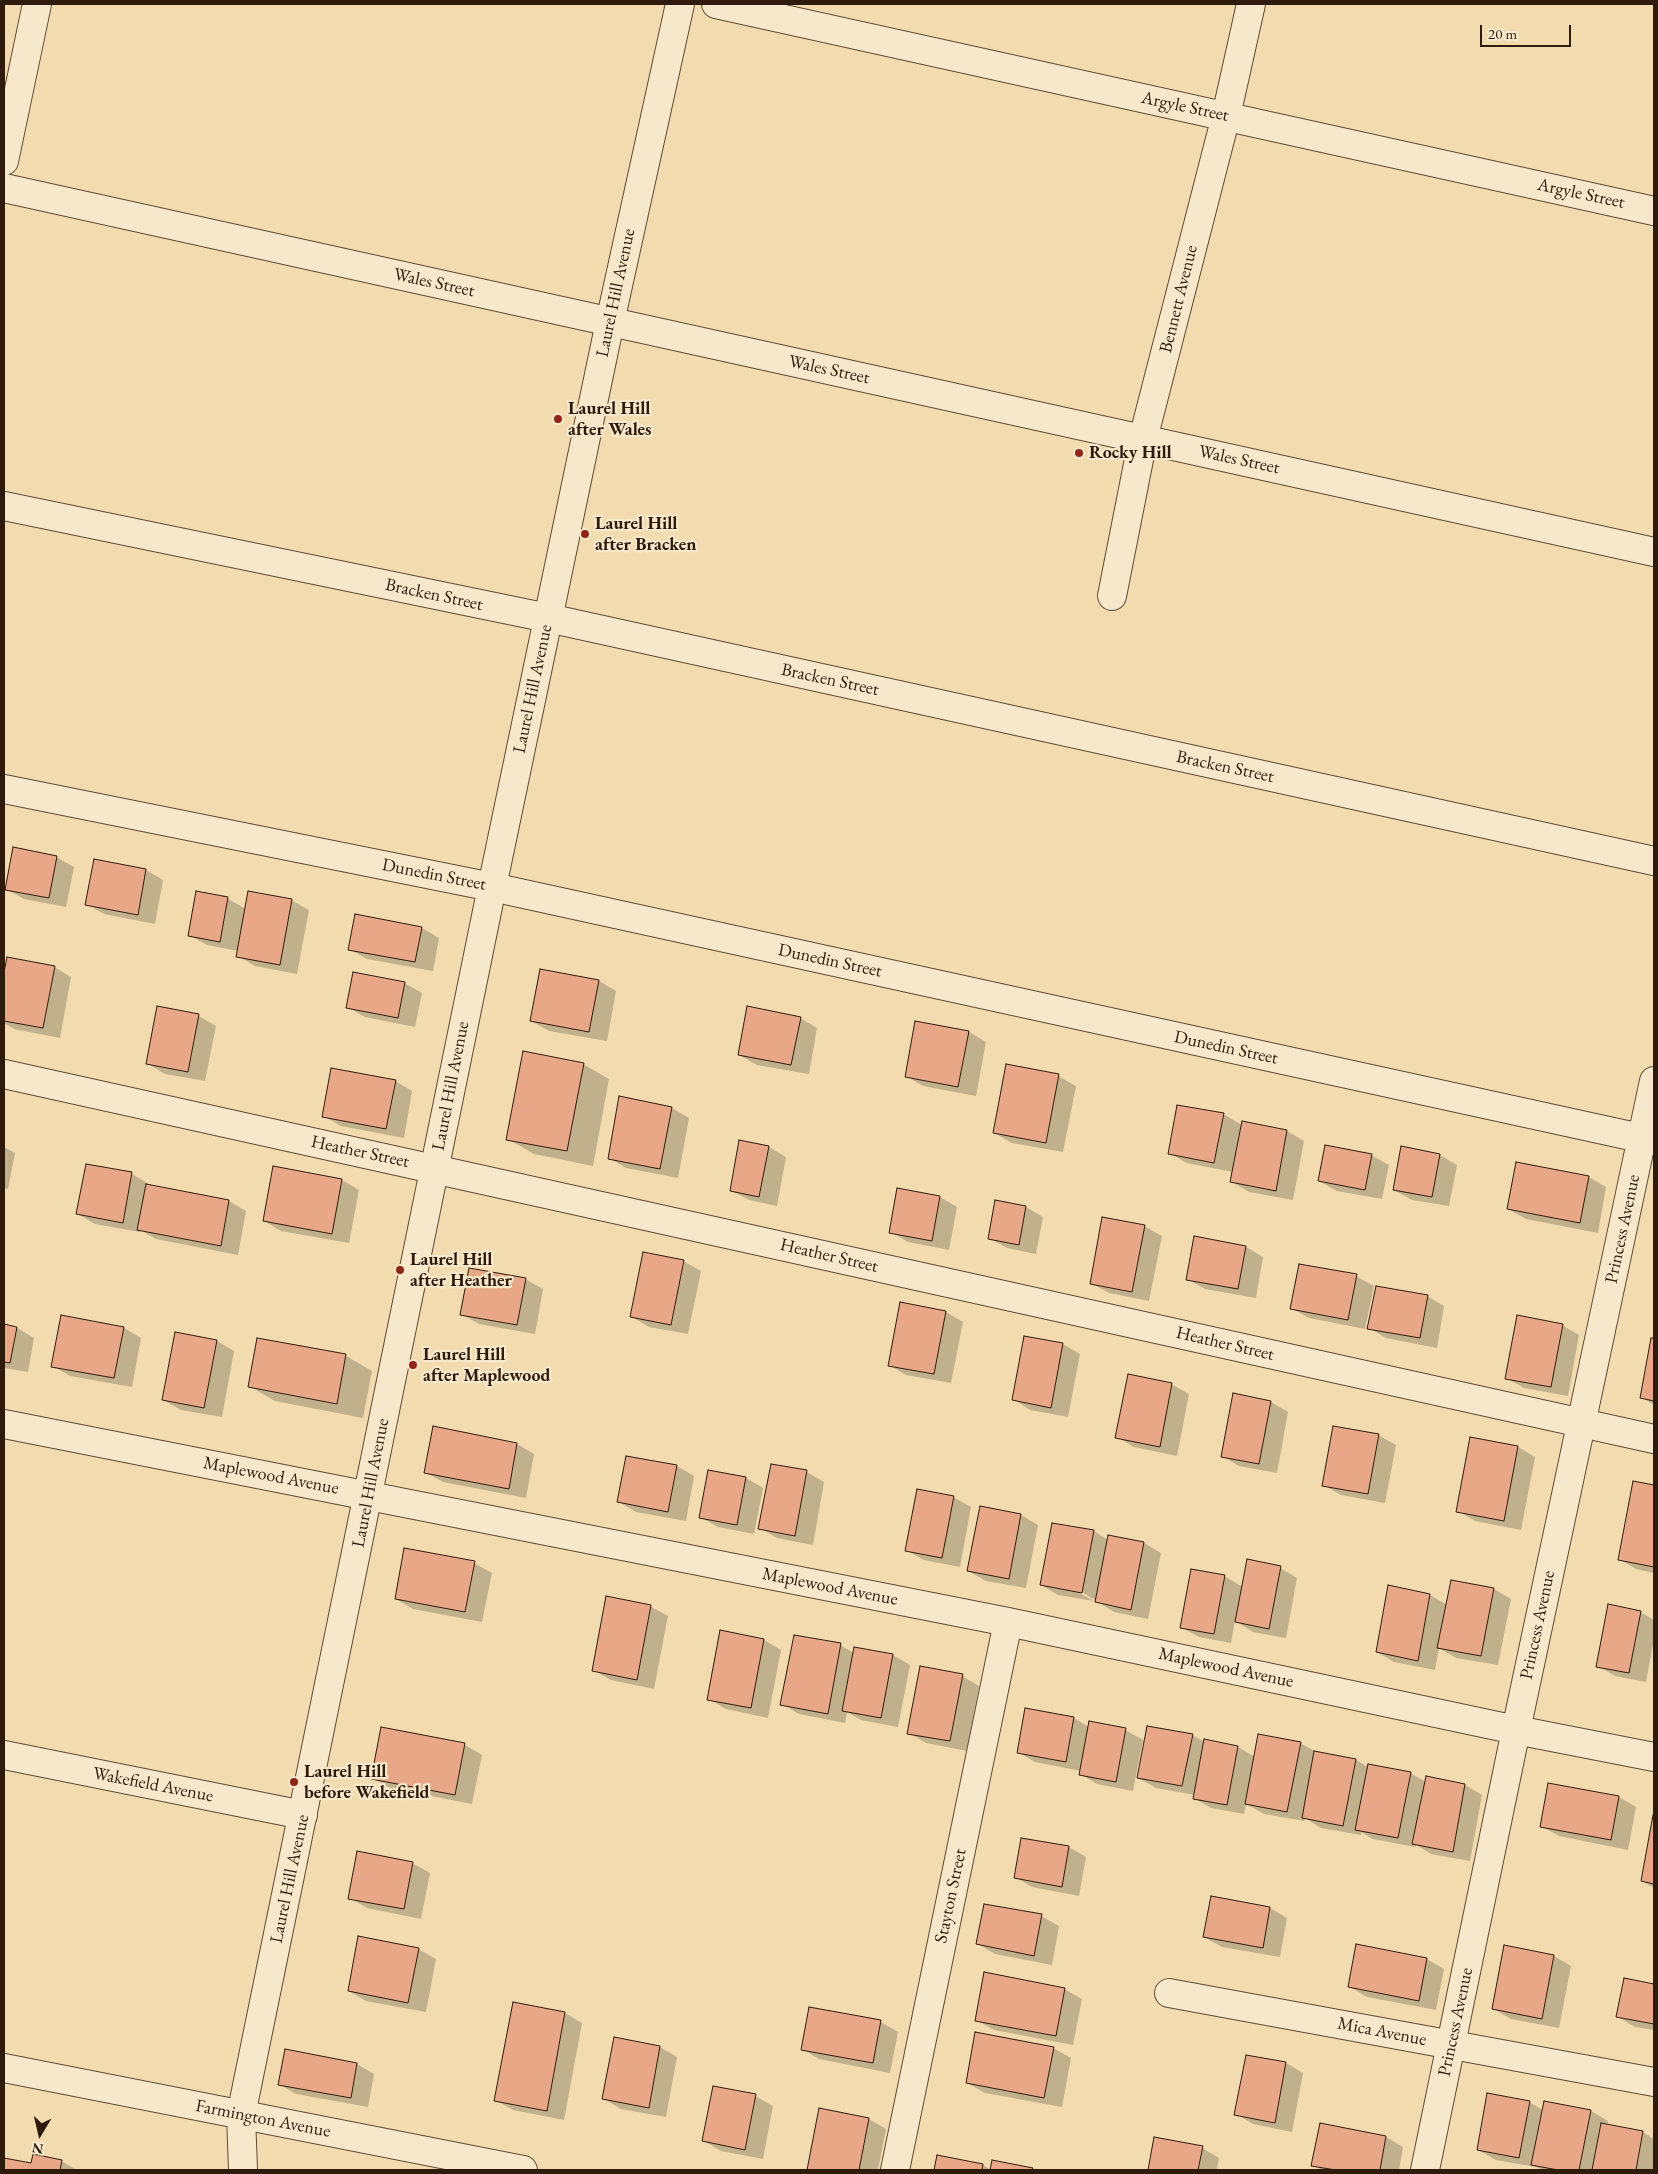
<!DOCTYPE html>
<style>
body{margin:0}
#map{position:relative;width:1658px;height:2174px;overflow:hidden;background:#f2dcaf;font-family:"EB Garamond",serif}
canvas{display:block}
.frame{position:absolute;inset:0;border:5px solid #2f1b0c;pointer-events:none}
.north{position:absolute;left:15px;top:2109px;width:50px;height:50px;-webkit-text-stroke:4px #f7e8cb;paint-order:stroke;rotate:189deg;font-size:14px;font-weight:700;line-height:20px;text-align:center;color:#2f1b0c}
.north::after{content:'';display:block;margin:auto;width:18px;height:22px;background:#2f1b0c;clip-path:polygon(50% 0,100% 100%,50% 72%,0 100%)}
.scale{position:absolute;left:1480px;top:25px;width:91px;height:22px;box-sizing:border-box;border:2px solid #2f1b0c;border-top:0;padding-left:6px;font-size:15px;line-height:18px;white-space:nowrap;color:#2f1b0c;-webkit-text-stroke:4px #f7e8cb;paint-order:stroke}
</style>
<div id="map">
<canvas width="1658" height="2174"></canvas>
<div class="frame"></div>
<div class="north">N</div>
<div class="scale">20 m</div>
</div>
<script>
const context = document.querySelector('canvas').getContext('2d');
context.lineJoin = 'round';
function paint(path, color) { context.fillStyle = color; context.fill(path, 'evenodd'); }
const toPath = rows => new Path2D(rows.map(r => 'M' + r).join(''));
function strokePath(path, color, width, dash) { context.strokeStyle = color; context.lineWidth = width; context.lineCap = dash ? 'butt' : 'round'; context.setLineDash(dash || []); context.stroke(path); }
function write(font, color, halo, rows, align = 'center') {
  context.font = font + ' "EB Garamond",serif'; context.lineWidth = 4.5; context.setLineDash([]); context.textBaseline = 'middle'; context.strokeStyle = halo; context.fillStyle = color; for (const [text, x, y, turn = 0] of rows) {
    context.save(); context.translate(x, y); context.rotate((+turn || 0) * Math.PI / 180); context.textAlign = isNaN(turn) ? turn : align; if (halo) context.strokeText(text, 0, 0); context.fillText(text, 0, 0); context.restore();
  }
}
const shadow = toPath([
 [56,857,74,867,66,907,24,899,6,889],
 [95,861,146,870,163,880,155,924,104,914,87,904],
 [197,893,228,899,246,909,291,900,309,910,297,974,255,966,238,956,238,951,207,945,189,935],
 [422,928,439,938,433,971,367,959,349,949],
 [8,958,54,967,71,977,60,1038,14,1029,4,1023,4,979],
 [599,981,616,991,607,1041,549,1031,531,1021],
 [404,983,422,993,415,1027,365,1017,347,1007],
 [199,1016,216,1026,205,1081,165,1074,148,1064],
 [800,1018,817,1028,809,1074,757,1065,739,1055],
 [916,1022,969,1032,986,1042,976,1096,923,1086,906,1076],
 [583,1064,609,1079,593,1166,534,1154,508,1139],
 [1058,1076,1076,1086,1063,1152,1012,1143,994,1133],
 [395,1081,412,1091,404,1138,341,1126,324,1116],
 [672,1108,689,1118,678,1178,626,1168,609,1158],
 [1223,1114,1242,1125,1243,1123,1287,1131,1304,1141,1293,1200,1249,1192,1232,1182,1233,1172,1187,1163,1169,1153],
 [4,1147,15,1153,8,1189,4,1188],
 [769,1147,786,1157,777,1206,749,1200,731,1190],
 [1402,1148,1440,1155,1457,1165,1449,1206,1412,1200,1394,1190],
 [1371,1155,1389,1165,1382,1199,1337,1191,1319,1181],
 [1517,1164,1589,1177,1606,1187,1598,1233,1526,1219,1508,1209],
 [87,1166,132,1174,149,1184,149,1186,229,1201,246,1211,238,1255,156,1239,140,1230,140,1232,95,1224,78,1214],
 [274,1167,342,1180,359,1190,349,1243,281,1231,264,1221],
 [940,1197,957,1207,949,1250,908,1242,891,1232],
 [1026,1207,1043,1217,1036,1254,1007,1248,989,1238],
 [1144,1226,1162,1236,1149,1301,1109,1293,1091,1283],
 [1195,1238,1246,1247,1263,1257,1256,1298,1205,1289,1187,1279],
 [683,1261,701,1271,688,1334,649,1327,632,1317],
 [1356,1276,1374,1286,1365,1329,1309,1318,1291,1308],
 [525,1279,543,1289,535,1334,479,1324,461,1314],
 [1427,1296,1444,1306,1437,1348,1386,1338,1369,1328],
 [946,1312,963,1322,951,1383,906,1375,889,1365],
 [1562,1325,1579,1335,1568,1396,1524,1388,1506,1378],
 [4,1326,17,1328,34,1338,28,1372,4,1368],
 [124,1328,141,1338,132,1387,70,1376,53,1366],
 [176,1333,217,1341,234,1351,222,1417,181,1410,163,1400],
 [1652,1339,1654,1340,1654,1405,1641,1397],
 [1063,1344,1080,1354,1068,1417,1030,1410,1013,1399],
 [346,1356,372,1371,363,1418,275,1401,249,1386],
 [1171,1384,1189,1394,1177,1456,1134,1447,1117,1437],
 [1271,1402,1288,1412,1277,1473,1239,1466,1222,1456],
 [434,1428,517,1444,534,1454,526,1498,443,1482,425,1472],
 [1378,1435,1396,1445,1385,1503,1341,1495,1323,1485],
 [1518,1447,1535,1457,1521,1530,1475,1521,1458,1511],
 [772,1465,807,1472,824,1482,813,1545,777,1538,760,1528],
 [677,1466,694,1476,686,1521,636,1512,619,1502],
 [746,1478,763,1488,754,1534,718,1527,700,1517],
 [1634,1482,1654,1486,1654,1573,1636,1569,1619,1559],
 [953,1497,971,1507,960,1567,924,1560,906,1550],
 [1021,1515,1038,1525,1026,1588,986,1581,968,1571],
 [1053,1524,1094,1531,1108,1540,1144,1543,1161,1553,1148,1619,1114,1612,1077,1589,1076,1591,1094,1601,1058,1595,1041,1585],
 [474,1563,492,1573,482,1622,413,1609,396,1599],
 [1280,1568,1297,1578,1286,1638,1253,1632,1235,1621,1231,1643,1199,1637,1181,1627,1224,1576,1243,1587],
 [1389,1587,1430,1595,1447,1605,1494,1589,1511,1599,1498,1665,1456,1658,1439,1648,1435,1670,1394,1662,1377,1652],
 [650,1606,668,1616,654,1689,611,1680,593,1670],
 [1640,1612,1654,1620,1654,1639,1646,1682,1615,1676,1598,1666],
 [721,1632,764,1640,781,1650,768,1718,726,1709,709,1699],
 [840,1645,854,1653,893,1655,910,1665,898,1727,861,1720,847,1712,845,1723,799,1714,782,1704],
 [962,1676,979,1686,967,1751,926,1743,909,1733],
 [1074,1718,1089,1727,1125,1730,1143,1740,1133,1791,1097,1784,1080,1774,1081,1771,1035,1762,1018,1752],
 [382,1729,465,1745,482,1755,472,1804,390,1788,373,1778],
 [1192,1735,1205,1742,1238,1747,1255,1757,1300,1743,1318,1753,1356,1760,1368,1767,1410,1773,1426,1782,1465,1785,1482,1795,1470,1861,1431,1854,1416,1845,1415,1847,1373,1839,1361,1832,1361,1835,1321,1828,1305,1818,1304,1821,1264,1814,1246,1804,1244,1814,1211,1808,1194,1798,1195,1795,1156,1788,1138,1778],
 [1549,1784,1619,1797,1636,1807,1628,1850,1559,1836,1541,1826],
 [1654,1817,1654,1888,1642,1881],
 [1069,1847,1086,1857,1079,1896,1032,1887,1015,1877],
 [412,1863,430,1873,421,1919,367,1908,350,1898],
 [1270,1908,1287,1918,1280,1957,1222,1947,1204,1937],
 [1041,1916,1059,1926,1052,1965,995,1954,978,1944],
 [418,1949,436,1959,426,2012,366,2001,349,1991],
 [1554,1956,1571,1966,1559,2028,1511,2019,1494,2009],
 [1427,1959,1444,1969,1436,2010,1367,1997,1350,1987],
 [1625,1980,1654,1986,1654,2030,1635,2027,1618,2017],
 [1064,1989,1082,1999,1073,2045,994,2030,976,2020],
 [514,2004,565,2013,582,2023,564,2120,513,2110,495,2100],
 [810,2008,881,2022,898,2032,890,2073,819,2059,802,2049],
 [615,2039,660,2047,677,2057,666,2117,621,2109,604,2099],
 [1053,2048,1071,2058,1062,2107,985,2093,967,2083],
 [286,2050,357,2064,374,2074,368,2107,296,2094,279,2084],
 [1286,2063,1303,2073,1292,2132,1253,2124,1236,2114],
 [755,2096,773,2106,763,2159,721,2151,704,2141],
 [1529,2102,1543,2110,1591,2111,1608,2121,1607,2126,1643,2132,1654,2139,1654,2170,1543,2170,1536,2167,1496,2160,1478,2150],
 [820,2109,869,2119,886,2129,878,2170,808,2170],
 [1386,2137,1403,2147,1399,2170,1322,2170,1313,2165],
 [1155,2139,1202,2148,1219,2158,1217,2170,1149,2170],
 [938,2156,983,2165,991,2170,1034,2170,935,2170],
 [4,2159,32,2164,61,2161,77,2170,4,2170]
]);
const building = toPath([
 [13,847,57,856,49,898,5,890,13,847],
 [94,859,146,869,138,915,85,905,94,859],
 [196,891,228,897,220,942,188,936,196,891],
 [248,891,292,899,280,965,236,957,248,891],
 [355,914,422,927,415,962,348,950,355,914],
 [7,957,55,966,43,1028,4,1021,4,972,7,957],
 [540,969,599,980,589,1032,530,1021,540,969],
 [353,972,405,982,398,1018,346,1008,353,972],
 [157,1006,199,1014,188,1072,146,1064,157,1006],
 [747,1006,801,1017,791,1065,738,1055,747,1006],
 [915,1021,969,1031,958,1087,905,1077,915,1021],
 [523,1051,584,1063,567,1151,506,1140,523,1051],
 [1006,1064,1059,1074,1046,1143,993,1133,1006,1064],
 [331,1068,396,1080,386,1129,322,1117,331,1068],
 [619,1096,672,1107,660,1169,608,1159,619,1096],
 [1177,1105,1224,1113,1214,1163,1168,1154,1177,1105],
 [1242,1121,1287,1130,1276,1191,1230,1182,1242,1121],
 [739,1140,769,1146,759,1197,730,1191,739,1140],
 [1325,1145,1372,1154,1365,1190,1318,1181,1325,1145],
 [1401,1146,1440,1154,1432,1197,1393,1190,1401,1146],
 [1516,1162,1589,1176,1580,1223,1507,1209,1516,1162],
 [86,1164,132,1172,123,1223,76,1214,86,1164],
 [273,1166,342,1179,332,1234,263,1221,273,1166],
 [146,1184,229,1200,221,1246,137,1230,146,1184],
 [897,1188,940,1196,932,1241,889,1233,897,1188],
 [995,1200,1026,1206,1019,1245,988,1239,995,1200],
 [1102,1217,1145,1225,1132,1292,1090,1284,1102,1217],
 [1194,1236,1246,1246,1238,1289,1186,1280,1194,1236],
 [643,1252,684,1260,671,1325,630,1317,643,1252],
 [1299,1264,1357,1274,1348,1320,1290,1309,1299,1264],
 [469,1268,526,1278,517,1325,460,1315,469,1268],
 [1376,1286,1428,1295,1420,1338,1367,1329,1376,1286],
 [900,1302,946,1311,934,1374,888,1366,900,1302],
 [61,1315,124,1327,114,1378,51,1367,61,1315],
 [1517,1315,1563,1324,1551,1387,1505,1379,1517,1315],
 [4,1324,17,1327,10,1363,4,1362,4,1324],
 [175,1332,217,1340,204,1408,162,1400,175,1332],
 [1024,1336,1063,1343,1051,1408,1012,1400,1024,1336],
 [257,1338,346,1354,337,1404,248,1387,257,1338],
 [1651,1338,1654,1338,1654,1401,1640,1398,1651,1338],
 [1128,1374,1172,1383,1160,1447,1115,1438,1128,1374],
 [1233,1393,1271,1401,1259,1464,1221,1457,1233,1393],
 [433,1426,517,1443,509,1489,424,1473,433,1426],
 [1333,1426,1379,1434,1368,1494,1322,1486,1333,1426],
 [1470,1437,1518,1446,1504,1521,1456,1512,1470,1437],
 [626,1456,677,1465,668,1512,617,1502,626,1456],
 [771,1464,807,1470,795,1536,758,1529,771,1464],
 [708,1470,746,1477,737,1525,699,1518,708,1470],
 [1633,1481,1654,1485,1654,1567,1618,1560,1633,1481],
 [917,1489,954,1496,942,1558,905,1551,917,1489],
 [980,1506,1021,1514,1009,1579,967,1571,980,1506],
 [1052,1523,1094,1530,1082,1593,1040,1585,1052,1523],
 [1108,1535,1144,1542,1131,1610,1095,1602,1108,1535],
 [404,1548,475,1561,465,1612,395,1599,404,1548],
 [1247,1559,1281,1566,1269,1629,1235,1622,1247,1559],
 [1191,1569,1225,1575,1214,1634,1180,1628,1191,1569],
 [1451,1580,1494,1588,1481,1656,1437,1648,1451,1580],
 [1388,1585,1430,1594,1418,1661,1376,1652,1388,1585],
 [606,1596,651,1605,637,1680,592,1671,606,1596],
 [1608,1604,1641,1611,1629,1673,1596,1667,1608,1604],
 [720,1630,764,1639,751,1708,707,1700,720,1630],
 [794,1635,841,1643,828,1714,780,1705,794,1635],
 [854,1647,893,1654,881,1718,842,1711,854,1647],
 [920,1666,963,1674,950,1741,907,1734,920,1666],
 [1025,1708,1074,1717,1066,1762,1017,1753,1025,1708],
 [1089,1721,1126,1728,1116,1782,1079,1775,1089,1721],
 [1147,1726,1193,1734,1182,1786,1137,1778,1147,1726],
 [381,1727,465,1743,455,1795,371,1779,381,1727],
 [1258,1734,1301,1742,1287,1812,1245,1804,1258,1734],
 [1204,1739,1238,1746,1227,1805,1193,1799,1204,1739],
 [1314,1751,1356,1759,1343,1826,1302,1818,1314,1751],
 [1368,1764,1411,1772,1398,1838,1355,1830,1368,1764],
 [1426,1776,1465,1784,1453,1852,1412,1844,1426,1776],
 [1548,1783,1619,1796,1611,1840,1540,1827,1548,1783],
 [1653,1815,1654,1816,1654,1884,1641,1881,1653,1815],
 [1021,1838,1069,1846,1062,1887,1014,1878,1021,1838],
 [357,1851,413,1862,404,1909,348,1899,357,1851],
 [1211,1896,1270,1907,1263,1948,1203,1937,1211,1896],
 [984,1904,1042,1914,1034,1956,976,1944,984,1904],
 [358,1936,419,1948,408,2003,348,1991,358,1936],
 [1356,1944,1427,1958,1419,2001,1348,1987,1356,1944],
 [1504,1945,1554,1955,1542,2019,1492,2009,1504,1945],
 [984,1972,1065,1988,1056,2036,975,2021,984,1972],
 [1624,1978,1654,1984,1654,2024,1616,2017,1624,1978],
 [513,2002,565,2012,547,2111,494,2101,513,2002],
 [809,2007,881,2020,873,2063,801,2050,809,2007],
 [975,2032,1054,2047,1044,2098,966,2083,975,2032],
 [614,2037,660,2046,649,2108,602,2099,614,2037],
 [285,2049,357,2063,351,2098,278,2085,285,2049],
 [1246,2055,1286,2062,1275,2123,1234,2115,1246,2055],
 [713,2086,756,2094,745,2150,702,2141,713,2086],
 [1487,2093,1530,2101,1519,2158,1477,2150,1487,2093],
 [1544,2101,1591,2110,1579,2170,1558,2170,1531,2165,1544,2101],
 [819,2108,869,2118,859,2170,807,2170,819,2108],
 [1320,2123,1386,2136,1380,2170,1336,2170,1311,2166,1320,2123],
 [1601,2123,1643,2131,1636,2170,1592,2170,1601,2123],
 [1154,2137,1203,2146,1198,2170,1148,2170,1154,2137],
 [33,2154,62,2160,60,2170,4,2170,4,2158,31,2163,33,2154],
 [937,2155,983,2164,982,2170,934,2170,937,2155],
 [992,2160,1033,2168,1032,2170,990,2170,992,2160]
]);
const minor = toPath([
 [716,4,1654,211],
 [4,161,37,4],
 [4,188,1654,552],
 [4,506,548,618,1654,861],
 [1112,596,1143,439,1226,116,1251,4],
 [4,789,492,887,1654,1141],
 [4,1074,1654,1439],
 [4,1424,1008,1622,1516,1730,1654,1757],
 [4,1755,303,1815],
 [1169,1993,1654,2082],
 [4,2068,523,2170],
 [895,2170,1008,1622],
 [1425,2170,1516,1730,1654,1081]
]);
const tertiary = toPath([
 [243,2170,241,2115,492,887,610,322,680,4]
]);
const markers = [
 [558,419,5,"#8f2418"],
 [1079,453,5,"#8f2418"],
 [585,534,5,"#8f2418"],
 [400,1270,5,"#8f2418"],
 [413,1365,5,"#8f2418"],
 [294,1782,5,"#8f2418"]
];
const streetNames = [
 ["Argyle Street",1185,107,12],
 ["Argyle Street",1581,194,12],
 ["Wales Street",434,283,12],
 ["Laurel Hill Avenue",616,293,-78],
 ["Bennett Avenue",1179,299,-76],
 ["Wales Street",829,370,12],
 ["Wales Street",1239,460,12],
 ["Bracken Street",434,595,12],
 ["Bracken Street",830,680,12],
 ["Laurel Hill Avenue",533,689,-78],
 ["Bracken Street",1225,767,12],
 ["Dunedin Street",434,875,11],
 ["Dunedin Street",830,961,12],
 ["Dunedin Street",1226,1048,12],
 ["Laurel Hill Avenue",451,1086,-79],
 ["Heather Street",360,1152,12],
 ["Princess Avenue",1623,1229,-78],
 ["Heather Street",829,1256,13],
 ["Heather Street",1225,1344,13],
 ["Maplewood Avenue",271,1476,11],
 ["Laurel Hill Avenue",371,1483,-79],
 ["Maplewood Avenue",830,1587,11],
 ["Princess Avenue",1538,1625,-78],
 ["Maplewood Avenue",1226,1668,12],
 ["Wakefield Avenue",153,1785,11],
 ["Laurel Hill Avenue",290,1879,-78],
 ["Stayton Street",951,1896,-78],
 ["Princess Avenue",1456,2022,-78],
 ["Mica Avenue",1382,2032,11],
 ["Farmington Avenue",263,2119,11]
];
const poiNames = [
 ["Laurel Hill",568,409],
 ["after Wales",568,430],
 ["Rocky Hill",1089,453],
 ["Laurel Hill",595,524],
 ["after Bracken",595,545],
 ["Laurel Hill",410,1260],
 ["after Heather",410,1281],
 ["Laurel Hill",423,1355],
 ["after Maplewood",423,1376],
 ["Laurel Hill",304,1772],
 ["before Wakefield",304,1793]
];
paint(shadow, '#0003');
paint(building, '#e8a887');
strokePath(building, '#2f1b0c', 1);
strokePath(minor, '#604b35', 30);
strokePath(tertiary, '#604b35', 30);
strokePath(minor, '#f7e8cb', 28);
strokePath(tertiary, '#f7e8cb', 28);
for (const [x, y, r, color] of markers) { const dot = new Path2D(); dot.arc(x, y, r, 0, 2 * Math.PI); context.fillStyle = color; context.fill(dot); strokePath(dot, '#f7e8cb', 2); }
write('18px', '#2f1b0c', '#f7e8cb', streetNames);
write('bold 18px', '#2f1b0c', '#f7e8cb', poiNames, 'left');
</script>
